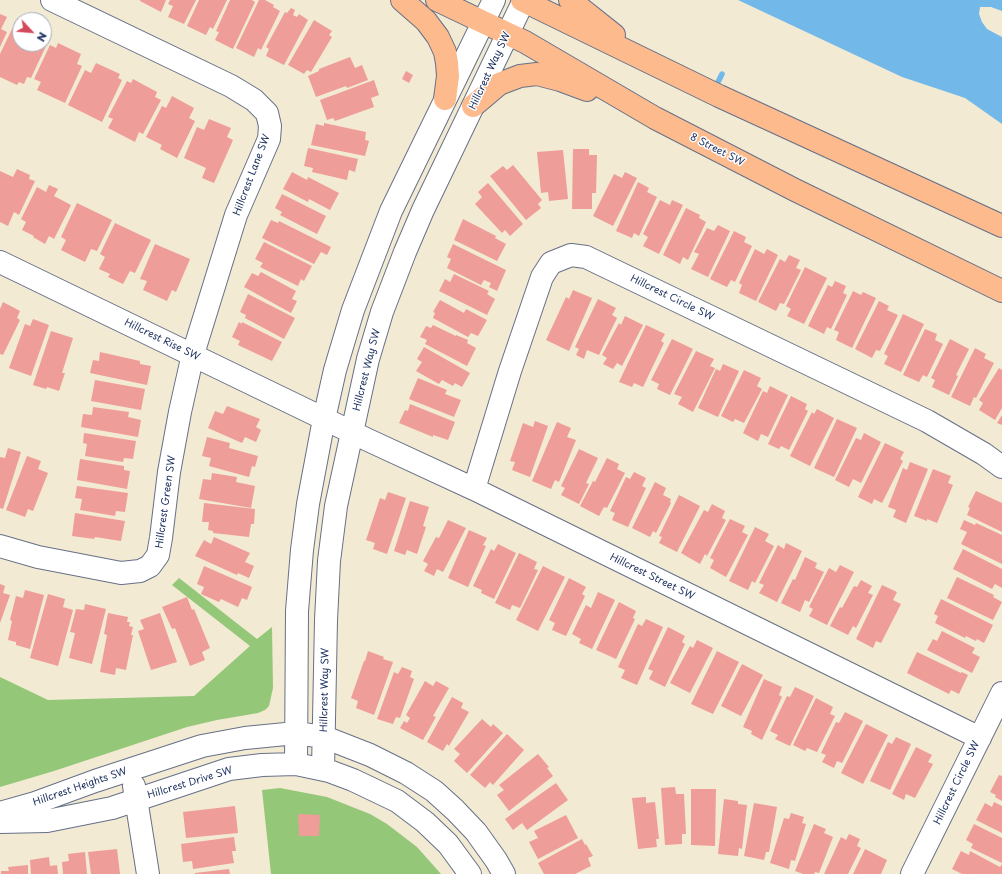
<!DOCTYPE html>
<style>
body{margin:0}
#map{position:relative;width:1002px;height:874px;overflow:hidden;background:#f2ead3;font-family:"Playpen Sans",sans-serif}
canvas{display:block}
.north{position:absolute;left:12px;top:12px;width:40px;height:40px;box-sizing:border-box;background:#fff;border:1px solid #a4acbf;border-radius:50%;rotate:116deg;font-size:11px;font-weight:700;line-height:16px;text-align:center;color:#1b2f5e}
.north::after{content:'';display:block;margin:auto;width:14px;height:18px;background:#d1495b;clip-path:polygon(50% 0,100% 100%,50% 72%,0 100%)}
</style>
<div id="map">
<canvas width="1002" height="874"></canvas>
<div class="north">N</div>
</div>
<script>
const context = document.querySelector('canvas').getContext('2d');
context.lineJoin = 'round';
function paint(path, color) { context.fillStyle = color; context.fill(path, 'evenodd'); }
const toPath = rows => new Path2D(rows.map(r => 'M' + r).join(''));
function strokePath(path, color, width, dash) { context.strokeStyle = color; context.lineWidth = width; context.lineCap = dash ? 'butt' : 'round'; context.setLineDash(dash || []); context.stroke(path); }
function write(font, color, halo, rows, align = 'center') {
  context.font = font + ' "Playpen Sans",sans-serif'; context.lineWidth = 3; context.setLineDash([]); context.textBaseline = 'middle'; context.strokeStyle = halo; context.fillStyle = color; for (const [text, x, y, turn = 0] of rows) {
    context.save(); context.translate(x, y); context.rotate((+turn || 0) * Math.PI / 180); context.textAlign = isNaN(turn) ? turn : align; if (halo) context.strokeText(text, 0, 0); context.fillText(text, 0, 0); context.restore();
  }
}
const green = toPath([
 [179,578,257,639,272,627,273,688,269,706,265,710,258,713,217,720,187,727,54,771,0,787,0,677,48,700,194,696,250,646,172,585],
 [280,788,327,797,370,814,387,824,417,847,441,874,271,874,262,790]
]);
const water = toPath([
 [738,0,1002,0,1002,11,991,7,980,7,979,14,982,22,987,29,1002,37,1002,124,965,98,902,77]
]);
const stream = toPath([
 [718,82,722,74]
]);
const building = toPath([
 [140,0,166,0,161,12,140,1],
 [170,0,196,0,184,24,168,17,173,6,168,4],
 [199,0,227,0,213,29,210,27,206,35,187,26],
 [230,0,252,0,255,2,233,49,215,40,219,32,216,31],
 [259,0,265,0,274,5,273,7,280,11,261,50,258,48,254,57,236,48],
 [291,8,295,10,293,15,297,17,299,14,308,20,284,65,266,56,269,49,266,47,285,12,287,13],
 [0,14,7,17,1,29,7,32,0,47],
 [314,20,332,31,329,35,332,37,311,72,307,70,304,74,288,65],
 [20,28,20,44,44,44,44,43,47,44,31,78,27,77,24,84,19,82,17,85,0,77,0,54,12,29,18,32],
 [58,43,81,54,77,64,82,66,65,103,37,90,41,82,34,79,50,45,56,48],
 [350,57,355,68,362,65,368,80,347,88,346,86,316,97,308,76,319,71,319,69],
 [96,63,120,74,118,78,122,80,102,122,68,105,85,70,91,73],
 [406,71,413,75,409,83,402,79],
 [133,79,157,92,155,97,161,100,143,134,139,132,135,142,108,128,113,119,108,117,127,81,131,83],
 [374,80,379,95,371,98,374,107,335,121,333,118,327,120,320,100],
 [172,96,194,108,189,118,195,121,177,158,160,149,162,145,146,137,162,106,166,108],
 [209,119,231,128,227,137,233,140,214,183,202,178,206,168,184,158,197,127,204,130],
 [324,123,366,132,365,140,369,141,365,156,311,145,316,124,324,126],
 [308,148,358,159,355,172,349,170,347,180,312,172,313,168,304,166],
 [573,149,589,149,589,155,597,155,596,193,592,193,592,209,572,209],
 [563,150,568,199,549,201,548,192,541,193,537,152],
 [513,165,542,200,538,204,541,208,526,220,490,176,503,166,507,170],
 [17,169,30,175,29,179,35,181,19,215,14,212,8,226,0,222,0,171,13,177],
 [292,172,307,180,308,177,339,193,330,210,309,199,308,202,283,189],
 [625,172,637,178,613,226,593,216,614,174,622,178],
 [638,182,649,188,647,192,657,197,639,236,634,233,632,238,616,231],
 [488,183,523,224,510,236,505,230,502,233,475,204,482,197,478,192],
 [49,185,58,189,54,196,71,205,54,239,49,236,45,244,33,237,34,236,22,230,26,222,21,219,37,187,46,192],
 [282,194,326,216,317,234,280,215,282,212,275,208],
 [660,200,670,205,672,200,683,205,659,254,643,246,648,237,643,234],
 [77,203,112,220,97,251,91,249,85,262,61,250,66,240,61,237],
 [686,208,700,215,699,218,706,222,688,260,683,257,680,264,663,255],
 [463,219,496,236,495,238,506,244,497,261,454,240],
 [271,220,278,223,279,221,331,247,327,255,321,252,314,264,262,238],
 [115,223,151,240,135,273,130,271,123,284,108,277,110,274,99,269,105,257,100,254],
 [718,225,730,231,708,277,691,269,699,254,694,252,707,228,714,231],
 [734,231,746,237,744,242,752,246,735,282,731,280,727,287,710,279],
 [264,242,312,266,304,281,301,279,298,286,260,267,263,263,255,259],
 [155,244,190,259,176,292,172,290,167,301,143,290,147,281,140,279],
 [453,244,506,270,497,291,489,287,491,283,484,280,481,285,447,268,451,259,447,257],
 [755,249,764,254,767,249,778,255,756,301,739,293,742,285,739,283],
 [789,255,800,260,796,268,801,270,784,304,780,303,776,311,758,302,780,259,785,262],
 [805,267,827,278,804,324,787,316,791,309,786,306],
 [261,272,296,291,292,299,297,301,291,313,244,287,252,273,258,276],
 [454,274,489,291,487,294,495,299,487,315,439,291,445,279,450,282],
 [835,281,846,286,843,293,847,295,831,329,827,327,824,334,808,326,828,285,832,287],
 [573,290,592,298,569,351,546,340,566,297,569,299],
 [853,291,861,295,863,292,876,298,852,348,836,340,839,332,834,330],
 [248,294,295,318,284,339,245,318,246,315,240,312],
 [598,299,616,308,612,315,617,318,599,355,587,350,584,359,576,355,579,349,575,347],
 [440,300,464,313,466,309,487,320,478,336,471,333,468,337,433,318,435,313,433,312],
 [879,301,889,306,887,310,898,315,880,351,876,350,872,358,855,349],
 [3,302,20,311,17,318,20,320,3,355,0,354,0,309],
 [903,314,924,324,901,372,884,364,888,356,884,354],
 [625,316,643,325,622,366,617,363,613,369,603,364,607,358,602,355,619,323,621,325],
 [33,319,49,325,31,376,9,368,25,324,30,326],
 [239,322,242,324,242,322,282,342,272,361,238,345,240,341,232,337],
 [433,325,456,336,456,335,468,340,467,343,476,348,467,366,425,344,427,340,420,337,426,326,431,328],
 [646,325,665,334,661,341,664,343,643,387,634,383,632,387,619,382],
 [925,329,937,334,935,340,943,344,927,377,923,375,919,382,903,375],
 [51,331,73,338,62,373,65,373,59,391,47,387,46,389,33,385],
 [672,339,693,349,670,395,657,389,659,384,651,380],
 [950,339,969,349,956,375,958,376,949,395,932,387,935,380,931,378],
 [424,347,470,373,462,387,455,383,453,386,442,380,439,384,416,371,422,362,417,359],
 [975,348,986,354,984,358,994,363,976,398,974,397,970,406,951,397],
 [696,351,714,359,710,366,715,368,693,412,678,404,682,397,674,394],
 [100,352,140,361,140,364,151,366,147,385,90,373,93,360,99,361],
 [723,364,739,371,718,417,698,408,716,369,720,371],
 [999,368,1002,370,1002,408,995,420,979,410,983,403,979,400],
 [744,370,761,378,757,386,762,389,744,423,735,419,733,422,721,416],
 [418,378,447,390,445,394,461,400,454,417,409,399],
 [95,380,145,389,141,410,91,401],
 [770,386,788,395,768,437,761,434,758,441,743,433,763,391,767,393],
 [791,396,807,404,805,409,808,411,789,450,781,446,779,449,768,444],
 [410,404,455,422,448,440,433,435,433,437,399,423,405,410,408,411],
 [227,406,260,419,256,427,261,430,256,442,245,437,242,443,208,428,215,411,223,414],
 [93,407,129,412,128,417,141,420,138,437,81,427,83,414,92,415],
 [817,409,834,418,810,466,790,456,812,412,814,414],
 [1002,415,1002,425,997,423],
 [837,419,857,428,834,477,814,468],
 [535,421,548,426,530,477,512,470,515,462,510,461,523,423,533,427],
 [557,422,571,428,567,437,576,440,559,482,555,480,551,489,532,481],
 [84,433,136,441,133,459,124,458,123,462,85,456,87,444,83,443],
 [864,433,881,442,861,483,853,479,849,487,835,480,856,438,861,440],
 [207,437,230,443,229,448,258,456,255,467,252,466,249,477,209,466,211,458,202,456],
 [885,443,904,452,900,459,903,461,882,503,874,499,872,504,858,497],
 [8,448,21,452,3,509,0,508,0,457,5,458],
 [579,449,598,458,586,483,589,484,579,504,561,495,565,488,561,486],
 [27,456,41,461,38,469,48,473,33,511,28,509,25,517,6,510],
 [607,458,619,464,617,469,625,473,607,508,604,507,599,516,580,506,593,481,595,482],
 [80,459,124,466,124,470,130,471,127,489,77,480],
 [910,462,928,469,906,523,893,517,896,510,888,507,903,468,907,470],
 [933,469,951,476,948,483,953,485,937,523,927,519,927,521,914,516],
 [634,472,646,478,642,486,646,488,628,527,612,520,615,513,610,511,626,477,630,479],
 [212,473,237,477,236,482,255,486,251,508,199,499,203,479,211,480],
 [655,482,666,488,663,495,671,499,670,502,671,503,656,533,653,531,650,537,632,528],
 [77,486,128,493,125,512,116,511,115,516,80,510,82,499,75,498],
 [976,491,1002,503,1002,532,967,515,970,508,968,507],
 [388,492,406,498,387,554,373,549,375,543,366,540,380,498,385,500],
 [679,495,700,506,677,552,659,543,662,537,659,536],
 [410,501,429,507,423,526,426,527,417,554,407,550,405,555,394,551],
 [204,503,255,509,254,524,251,524,249,537,213,533,213,531,208,530,209,522,202,522],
 [712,504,725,511,722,518,726,520,707,556,705,554,700,564,681,553,704,510,708,512],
 [75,513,125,521,121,541,95,537,94,539,72,536],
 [730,519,745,526,742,532,748,535,726,577,710,568,714,560,710,558],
 [448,520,466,528,443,572,437,569,434,576,424,571,428,564,423,561,436,537,439,538],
 [964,520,975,525,976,523,1002,535,1002,564,961,544,967,532,960,529],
 [755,527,769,534,765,541,774,546,755,583,752,581,748,590,729,581],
 [469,530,487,538,483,545,486,546,468,587,448,578],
 [214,537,250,553,245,562,254,566,249,578,238,573,237,575,195,556,204,540,211,544],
 [786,543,802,551,777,602,759,593,764,585,759,583,778,545,784,549],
 [498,544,516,553,494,599,481,593,482,590,473,586,491,549,494,551],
 [963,549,1002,569,1002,588,995,584,992,589,953,569],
 [519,553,537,562,534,569,538,570,520,608,512,605,510,610,495,603],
 [805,557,817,563,815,568,824,572,809,602,805,600,800,612,781,603,793,579,795,580],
 [840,565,854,572,827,625,809,616,813,609,809,607,829,568,836,572],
 [204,566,252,587,247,600,242,598,238,607,221,599,219,602,201,594,204,587,197,584],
 [543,566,565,577,538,631,516,620],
 [957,577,994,595,993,597,1002,602,993,620,947,598],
 [569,578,586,587,582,594,585,596,566,636,552,630,555,623,549,620],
 [861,580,872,586,868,593,873,595,856,628,853,626,848,635,830,626,840,607,842,608,854,586,857,587],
 [0,584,5,586,3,593,10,595,0,623],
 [882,585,897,592,893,600,901,604,881,643,876,641,873,648,856,639],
 [25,590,44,595,30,649,16,645,16,642,8,640,12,621,10,620,16,596,23,598],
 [598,592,615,600,592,649,579,643,581,639,572,634,586,605,591,608],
 [48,594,65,599,63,607,73,610,58,666,30,658],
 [187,597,192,610,194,609,210,648,202,652,205,660,190,666,175,628,172,629,162,607],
 [941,599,993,625,984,643,977,639,976,641,966,636,965,638,935,623,938,616,934,614],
 [619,602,636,611,633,618,635,619,616,659,596,650],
 [85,604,106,609,92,664,69,658,75,633,70,632,76,609,84,610],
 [108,613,128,617,127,622,130,622,129,626,133,627,131,635,133,635,126,670,116,668,115,675,100,672,107,635,104,634],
 [160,613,177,662,151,670,138,631,144,629,140,620],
 [646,619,663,627,637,685,621,678,625,670,618,667,638,624,642,626],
 [668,627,685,636,682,642,685,644,665,687,649,679,653,671,648,669],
 [942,631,975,648,972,653,980,657,972,673,927,650,933,639,937,641],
 [697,640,713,648,690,693,670,683,690,646,693,648],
 [368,651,384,657,383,659,393,662,374,715,356,708,358,701,351,698,364,661,365,661],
 [717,651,739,662,713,714,691,704],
 [917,652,961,673,962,672,968,675,959,694,951,690,949,694,907,673],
 [742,664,763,675,741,716,721,706],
 [402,667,412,671,410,677,414,679,400,718,396,717,393,724,377,719,394,672,398,674],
 [764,679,782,687,779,695,782,697,762,740,751,734,752,731,743,727],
 [425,681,433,686,436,681,449,688,433,716,436,717,423,740,400,728,404,721,407,723,410,718,406,715],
 [795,687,814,696,790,746,775,739,778,735,770,731,787,696,790,697],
 [452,697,463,703,461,708,469,712,449,746,447,744,443,751,427,742],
 [816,698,833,707,830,714,835,716,817,752,807,748,805,751,793,745],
 [845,712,863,721,842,763,837,761,834,768,822,762,826,755,821,753,836,722,839,723],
 [482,719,491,727,493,724,503,733,467,773,454,761,460,754,454,749],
 [866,724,888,735,863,784,841,773],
 [507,734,524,750,493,785,490,782,485,788,470,775],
 [896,737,911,744,890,790,870,781,888,742,892,744],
 [916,747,932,755,928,762,933,764,915,798,906,794,904,800,892,794],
 [538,754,549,767,547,768,553,776,509,811,497,795,504,790,499,785],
 [999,775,1002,776,1002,801,995,797,996,795,990,792],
 [556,783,568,800,527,830,522,823,513,830,505,819],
 [675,787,676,794,684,794,686,834,682,834,682,844,665,845,661,788],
 [691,789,716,789,715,846,691,845],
 [646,797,646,803,655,802,659,839,656,839,657,847,638,849,632,798],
 [724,799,738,801,738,804,747,805,742,849,739,848,738,856,718,854],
 [994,802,1002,806,1002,833,976,820,985,803,992,807],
 [754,803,777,807,769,852,766,852,764,860,744,856],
 [235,806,238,833,186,838,183,812],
 [791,813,804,817,802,823,806,824,795,861,791,860,789,869,770,863,784,818,789,819],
 [298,814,320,815,319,836,299,836],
 [566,815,578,838,538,859,529,842,538,838,534,831],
 [814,824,826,829,824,833,833,837,819,873,815,872,814,874,803,874,795,871],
 [974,824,1002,838,1002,863,971,848,973,844,966,840],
 [849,834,860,839,857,846,861,848,848,874,824,874,841,837,846,840],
 [234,837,236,851,232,851,234,863,193,869,192,861,183,862,181,844],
 [582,839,585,845,586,844,593,856,588,858,591,866,575,874,544,874,538,863],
 [117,849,120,874,91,874,88,852],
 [865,849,887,860,881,874,853,874],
 [961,851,969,855,970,851,1000,867,1002,864,1002,874,962,874,952,869],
 [85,852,87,874,63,874,62,862,69,861,68,854],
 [49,857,50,866,57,865,58,874,31,874,30,860],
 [28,865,28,874,1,874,1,871,9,871,8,867],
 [229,869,230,874,195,874,195,873]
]);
const minor = toPath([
 [0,262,368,440,474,489,980,738],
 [474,489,510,371,542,277,551,263,571,255,586,257,927,421,984,454,1002,467],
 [0,546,38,557,121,573,140,571,150,566,158,555,161,538,169,472,180,412,193,354,236,215,269,139,270,126,267,113,254,100,231,86,52,0],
 [296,764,297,611,302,550,308,504,324,419,335,370,353,310,391,211,494,0],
 [323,769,326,620,329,561,336,506,368,359,382,312,405,252,423,210,524,0],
 [134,786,148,874],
 [0,813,35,803,95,781,202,746,245,738,296,733,324,737,370,755,406,773,434,791,455,810,476,832,496,860,504,874],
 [0,822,47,821,112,808,229,769,262,765,296,764,329,771,353,780,397,801,425,822,448,844,470,874],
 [912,874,1002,693]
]);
const major = toPath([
 [402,0,426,21,438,37,445,52,447,63,448,76,445,99],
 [437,0,525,42,655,118,795,190,1002,291],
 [522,0,719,96,1002,226],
 [570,0,614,35],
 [473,106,499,84,520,76,537,74,560,80,587,90]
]);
const streetNames = [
 ["Hillcrest Way SW",490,71,-65],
 ["8 Street SW",717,150,27],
 ["Hillcrest Lane SW",252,175,-69],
 ["Hillcrest Circle SW",672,298,26],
 ["Hillcrest Rise SW",162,340,26],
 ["Hillcrest Way SW",367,370,-76],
 ["Hillcrest Green SW",166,502,-82],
 ["Hillcrest Street SW",652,577,26],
 ["Hillcrest Way SW",325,690,-89],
 ["Hillcrest Drive SW",190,783,-17],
 ["Hillcrest Circle SW",957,783,-64],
 ["Hillcrest Heights SW",80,787,-19]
];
paint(green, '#94c778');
paint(water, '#72b9ea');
strokePath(stream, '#72b9ea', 5.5);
paint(building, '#ef9d99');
strokePath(minor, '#667087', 24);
strokePath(major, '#667087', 24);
strokePath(minor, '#fff', 22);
strokePath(major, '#fcba8d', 22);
write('10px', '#1b2f5e', '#fff', streetNames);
</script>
